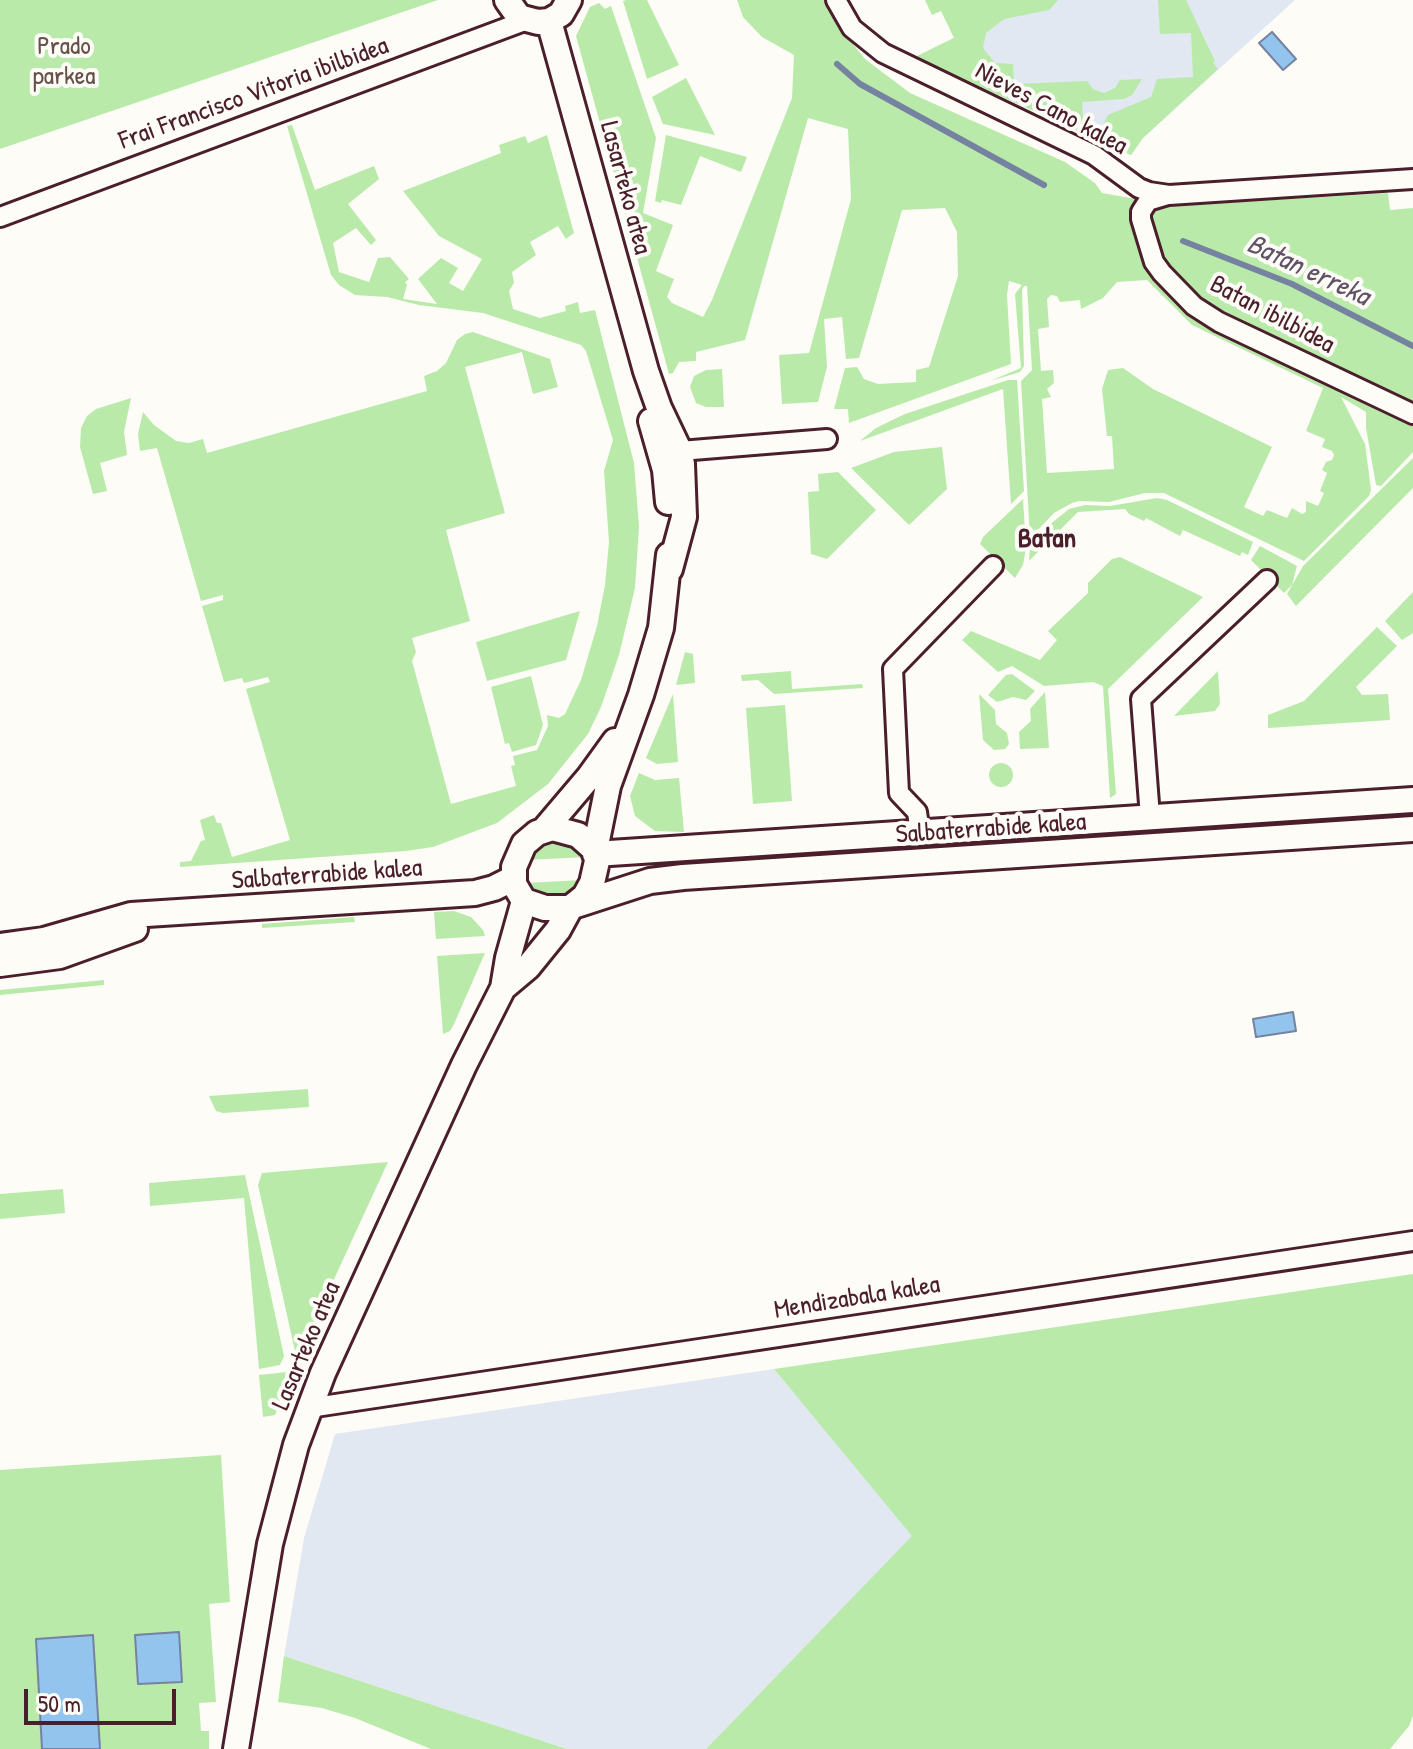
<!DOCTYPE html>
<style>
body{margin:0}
#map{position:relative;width:1413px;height:1749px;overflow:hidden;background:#fdfcf7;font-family:"Patrick Hand",sans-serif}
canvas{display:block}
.scale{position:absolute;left:24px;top:1689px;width:152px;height:36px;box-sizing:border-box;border:4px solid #4a1f2b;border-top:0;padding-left:10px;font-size:24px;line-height:28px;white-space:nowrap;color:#4a1f2b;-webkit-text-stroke:6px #fdfcf7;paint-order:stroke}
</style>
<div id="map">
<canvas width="1413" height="1749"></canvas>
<div class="scale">50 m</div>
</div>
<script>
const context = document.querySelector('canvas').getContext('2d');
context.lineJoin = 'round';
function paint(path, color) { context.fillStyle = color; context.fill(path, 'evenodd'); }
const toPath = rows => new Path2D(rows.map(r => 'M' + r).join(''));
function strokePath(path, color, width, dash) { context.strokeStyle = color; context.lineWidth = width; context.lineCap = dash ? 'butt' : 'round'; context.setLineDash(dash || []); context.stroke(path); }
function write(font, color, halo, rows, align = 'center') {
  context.font = font + ' "Patrick Hand",sans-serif'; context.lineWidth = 8; context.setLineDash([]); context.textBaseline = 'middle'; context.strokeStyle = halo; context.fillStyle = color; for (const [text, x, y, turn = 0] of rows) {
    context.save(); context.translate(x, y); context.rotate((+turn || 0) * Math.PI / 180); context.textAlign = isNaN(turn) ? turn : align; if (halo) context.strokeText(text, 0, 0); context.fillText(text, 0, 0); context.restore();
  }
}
const built = toPath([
 [1030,0,1295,0,1143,138,1131,155,915,57],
 [774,1369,913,1536,706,1749,567,1749,284,1656,304,1538,335,1434]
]);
const green = toPath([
 [0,0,438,0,0,149],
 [626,0,647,0,679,65,647,79,623,1],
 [737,0,825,0,839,27,865,59,910,93,1065,162,1095,183,1102,193,1176,206,1388,193,1390,210,1413,208,1413,452,1381,486,1376,485,1366,428,1366,412,1341,397,1365,444,1371,490,1369,496,1304,561,1164,493,1145,493,1109,502,1079,501,1072,503,1054,513,1030,538,1021,381,1032,370,1027,286,1024,286,1022,290,1024,366,1020,372,990,381,1021,368,1015,294,1022,285,1009,281,1007,295,1011,364,849,423,848,409,834,409,845,368,857,367,864,379,878,384,916,382,916,370,929,367,958,276,957,232,945,208,902,210,859,358,846,359,842,317,824,319,827,367,818,402,782,404,779,355,809,353,851,199,848,129,808,118,745,340,696,352,696,361,679,362,673,373,669,374,576,36,590,7,599,3,605,9,611,6,656,138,643,213,673,225,656,271,674,279,667,297,672,303,703,317,712,300,792,98,794,55,762,37,743,17],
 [1147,280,1192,325,1323,388,1306,431,1325,439,1322,447,1332,451,1334,455,1332,460,1326,462,1322,470,1327,473,1320,491,1324,493,1318,506,1306,501,1306,512,1302,514,1292,508,1287,518,1267,510,1263,516,1244,507,1272,447,1153,389,1123,368,1108,370,1102,389,1107,436,1112,436,1114,469,1047,473,1042,399,1051,397,1047,389,1054,383,1053,370,1041,371,1038,329,1049,327,1047,299,1051,295,1057,296,1060,302,1080,300,1081,309,1103,298,1117,282],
 [925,0,1058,0,1049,10,1004,19,986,33,983,48,995,63,1013,64,1014,84,1087,81,1093,89,1104,93,1115,88,1120,80,1142,79,1132,95,1124,99,1082,102,1084,134,915,57,954,38,941,11,932,15],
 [1158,0,1186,0,1215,61,1213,63,1218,69,1143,138,1131,155,1095,140,1108,115,1151,97,1157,79,1193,77,1191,33,1160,34],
 [686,78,715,135,663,124,652,97],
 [292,125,315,190,374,166,379,179,348,204,376,240,371,245,356,228,333,243,339,272,369,282,378,258,390,257,409,279,405,282,407,285,403,299,437,304,418,279,441,258,458,268,449,283,463,291,482,259,439,236,403,191,501,153,499,145,525,136,528,143,547,135,574,233,566,239,558,226,530,242,536,255,512,272,514,283,509,291,513,309,540,318,566,311,565,306,578,302,580,313,595,310,634,463,639,527,635,588,619,655,601,707,588,734,548,784,497,823,433,847,406,851,180,867,180,862,191,861,201,841,205,840,200,820,214,815,217,823,221,823,232,857,290,840,246,689,270,682,268,677,244,683,242,678,224,682,202,606,223,600,223,595,201,601,157,448,140,451,138,434,143,412,154,425,176,441,189,443,203,439,207,453,427,391,424,376,437,371,446,363,457,340,465,334,473,332,550,359,558,387,533,394,522,352,465,367,505,513,446,530,470,621,412,638,416,652,412,661,451,804,516,786,511,766,515,765,513,756,537,750,548,726,547,715,559,718,565,714,581,680,597,626,605,585,609,542,604,471,613,440,586,351,581,345,483,313,419,305,387,297,355,295,339,285,331,275,287,126],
 [666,135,747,157,741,172,700,156,681,205,662,200,661,203,655,201],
 [722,369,724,407,706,407,696,403,690,387,694,376,706,370],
 [1008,380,1017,380,1024,491,1011,504,1003,389,860,441,876,428,905,414],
 [131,398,124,432,127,455,100,463,107,491,93,494,80,447,81,428,87,416,96,409],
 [942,447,947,489,909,525,851,468,894,452],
 [1413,458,1413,488,1296,606,1287,594,1303,566],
 [838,472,876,510,827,559,811,554,808,492,819,491,818,474],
 [1157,498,1167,500,1253,542,1248,555,1242,552,1240,556,1183,530,1180,536,1146,518,1144,521,1129,514,1125,509,1078,512,1029,561,1030,546,1043,530,1069,509,1085,505,1110,506],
 [1023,499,1026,548,1023,565,1015,578,980,544,983,537],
 [1260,546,1297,566,1292,585,1284,593,1251,560],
 [1120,557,1203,597,1108,689,1116,794,1110,798,1103,686,1093,682,1044,686,1012,666,998,672,962,640,971,631,1040,660,1057,640,1048,631,1088,593,1088,583,1112,559],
 [1413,592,1413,633,1402,640,1385,621],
 [580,611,566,660,487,681,476,642],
 [1377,627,1397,646,1356,687,1362,695,1388,694,1390,720,1268,728,1268,715,1304,701],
 [685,652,693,654,695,683,676,685],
 [791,671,792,689,862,684,863,688,774,694,758,680,742,681,741,675],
 [1218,671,1220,704,1215,711,1174,716],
 [1012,674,1035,691,1026,700,1013,697,997,702,988,695,1006,675],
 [531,676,543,725,536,745,512,752,509,743,505,744,491,687],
 [1045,692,1049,748,1020,749,1019,732,1031,721,1030,709],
 [673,694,678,762,657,764,646,758],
 [979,694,995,710,996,724,1007,733,1009,744,1005,749,994,750,983,740],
 [785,705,792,801,753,804,746,708],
 '989 775a12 12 0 1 1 24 0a12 12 0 1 1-24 0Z',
 [639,773,655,780,679,778,684,832,655,831,635,816,630,796],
 [561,834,587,857,525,860,528,846],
 [583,880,573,898,537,898,525,883],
 [454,911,471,917,483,930,485,936,436,939,434,912],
 [354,917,355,922,262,928,262,924],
 [485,953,454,1024,450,1031,443,1034,437,956],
 [104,980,104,985,0,995,0,990],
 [308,1089,309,1107,223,1113,216,1111,209,1096],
 [388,1162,306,1340,297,1360,258,1185,262,1173],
 [245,1175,284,1356,280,1365,259,1369,244,1198,150,1206,149,1183],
 [63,1189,65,1213,0,1219,0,1194],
 [1413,1274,1413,1716,1409,1726,1390,1749,706,1749,912,1536,774,1369],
 [287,1372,289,1379,275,1415,263,1417,259,1375],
 [221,1455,230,1602,209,1604,216,1702,199,1703,201,1731,209,1731,209,1749,0,1749,0,1470],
 [284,1656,567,1749,431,1749,355,1718,322,1708,278,1702]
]);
const water = toPath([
 [1272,32,1296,59,1283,70,1259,43,1272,32],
 [1293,1012,1296,1031,1256,1037,1253,1019,1293,1012],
 [179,1632,182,1682,138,1684,135,1635,179,1632],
 [93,1635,100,1749,42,1749,36,1639,93,1635]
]);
const stream = toPath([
 [837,64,860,84,1044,185],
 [1183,241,1292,284,1413,346]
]);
const street = toPath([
 [836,0,852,28,883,53,1094,155,1139,188,1149,192,1169,195,1413,179],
 [1168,195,1148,201,1141,212,1141,219,1154,262,1162,273,1194,306,1219,322,1413,414],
 [0,217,527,20],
 [668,452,827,439],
 [1150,817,1141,699,1267,580],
 [920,833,917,812,899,793,893,669,993,566],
 [309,1408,1413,1241]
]);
const secondary = toPath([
 [507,0,519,17,538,22,549,21,561,14,569,0],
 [549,21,646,371,659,408,679,450,682,464,684,517,670,569],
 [651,421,665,470,668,502],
 [552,828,578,835,595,850,597,861,592,883,585,896,570,908,545,908,524,901,514,884,514,867,524,844,537,833,552,828],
 [544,830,589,777,615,741],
 [595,850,608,786,641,695,661,628,669,555],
 [595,854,1413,800],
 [576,905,650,881,683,877,1413,829],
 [0,946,44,940,131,915,475,893,494,888,514,878],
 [0,964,60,956,135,929],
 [503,988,528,967,558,930,570,908],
 [236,1749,270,1544,296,1445,323,1373,464,1065,503,988,508,958,524,901]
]);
const parkNames = [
 ["Prado",64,47],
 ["parkea",64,77]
];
const streetNames = [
 ["Frai Francisco Vitoria ibilbidea",254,94,-20],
 ["Nieves Cano kalea",1051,109,28],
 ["Lasarteko atea",625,188,75],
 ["Batan ibilbidea",1272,315,28],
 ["Salbaterrabide kalea",991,829,-4],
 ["Salbaterrabide kalea",327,875,-4],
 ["Mendizabala kalea",857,1298,-9],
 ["Lasarteko atea",307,1346,-67]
];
const waterNames = [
 ["Batan erreka",1308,271,25]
];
const neighbourhoodNames = [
 ["Batan",1047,540]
];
paint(built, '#e2e8f2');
paint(green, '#b9eaaa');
paint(water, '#92c4ee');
strokePath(water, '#7582a0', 2);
strokePath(stream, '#7582a0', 6);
strokePath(street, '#4a1f2b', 24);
strokePath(secondary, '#4a1f2b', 30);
strokePath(street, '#fdfcf7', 18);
strokePath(secondary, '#fdfcf7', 24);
write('26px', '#66524b', '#fdfcf7', parkNames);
write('26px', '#4a1f2b', '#fdfcf7', streetNames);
write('italic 28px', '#605166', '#fdfcf7', waterNames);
write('bold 28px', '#4a1f2b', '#fdfcf7', neighbourhoodNames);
</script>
